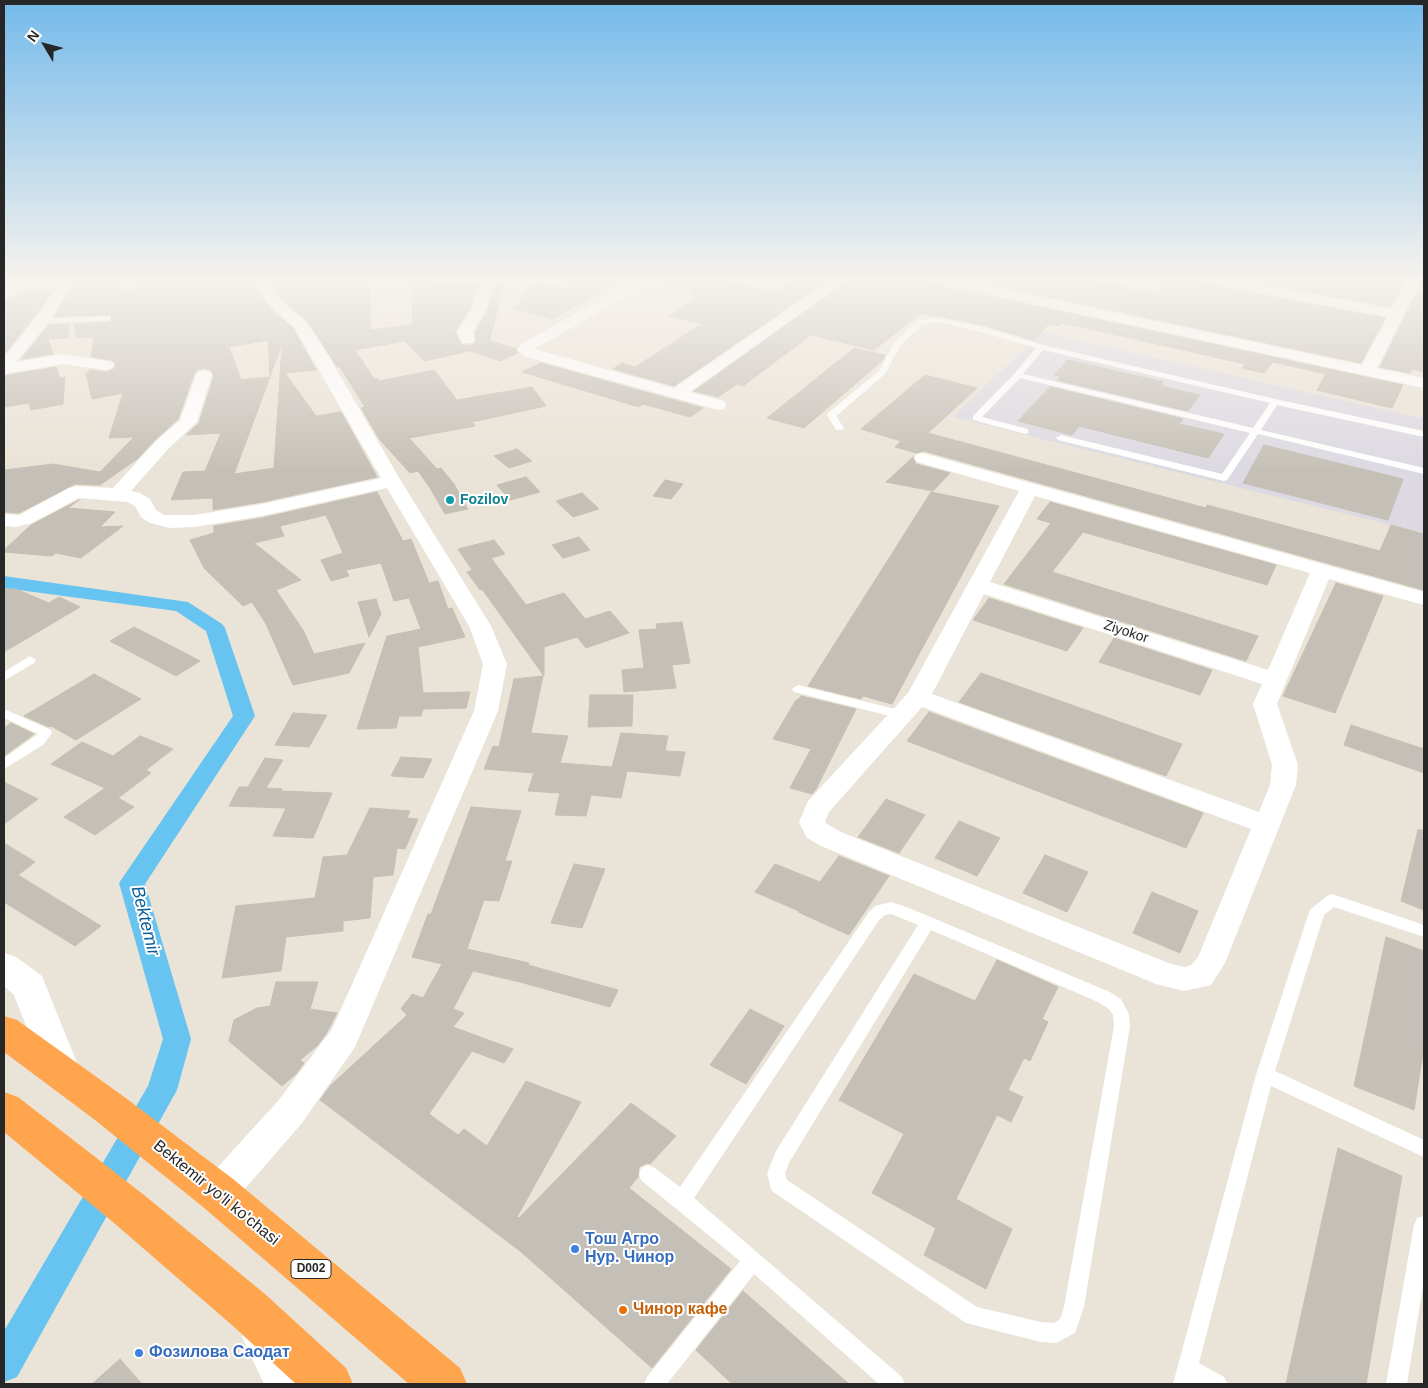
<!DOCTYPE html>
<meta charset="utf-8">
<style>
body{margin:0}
#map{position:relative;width:1428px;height:1388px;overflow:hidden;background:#eae3d7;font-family:Arial,sans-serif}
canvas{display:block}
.frame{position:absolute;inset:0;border:5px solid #272727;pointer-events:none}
.north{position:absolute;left:20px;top:20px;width:50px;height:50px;-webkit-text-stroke:4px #fff;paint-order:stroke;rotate:307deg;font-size:14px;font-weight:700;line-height:20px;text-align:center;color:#272727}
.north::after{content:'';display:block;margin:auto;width:18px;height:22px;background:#272727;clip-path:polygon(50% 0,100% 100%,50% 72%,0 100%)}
</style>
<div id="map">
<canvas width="1428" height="1388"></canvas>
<div class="frame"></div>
<div class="north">N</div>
</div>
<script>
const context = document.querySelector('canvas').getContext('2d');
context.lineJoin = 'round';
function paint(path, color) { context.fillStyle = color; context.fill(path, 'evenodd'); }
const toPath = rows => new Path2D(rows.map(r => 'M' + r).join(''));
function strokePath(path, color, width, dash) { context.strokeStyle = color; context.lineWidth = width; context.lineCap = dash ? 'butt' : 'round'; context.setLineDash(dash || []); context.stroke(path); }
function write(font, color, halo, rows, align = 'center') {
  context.font = font + ' Arial,sans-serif'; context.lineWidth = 4; context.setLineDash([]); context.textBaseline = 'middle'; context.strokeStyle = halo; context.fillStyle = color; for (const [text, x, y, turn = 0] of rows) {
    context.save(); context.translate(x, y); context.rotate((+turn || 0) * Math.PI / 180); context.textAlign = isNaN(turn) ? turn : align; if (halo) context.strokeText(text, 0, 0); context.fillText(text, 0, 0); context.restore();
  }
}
const industrial = toPath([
 [1042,332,1420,418,1424,409,1424,533,953,417]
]);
const canal = toPath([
 [4,576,188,602,222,624,225,628,255,716,145,884,191,1039,177,1090,17,1377,4,1382,4,1331,148,1086,163,1039,119,883,233,716,206,631,176,611,4,588,4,576]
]);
const building = toPath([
 [49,278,111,278,119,290,126,292,135,286,129,278,148,278,151,281,175,278,247,278,273,311,293,328,316,370,285,373,316,416,341,412,377,477,262,502,213,510,213,498,171,500,183,472,205,471,221,433,186,435,199,423,214,376,211,370,203,368,197,370,194,374,178,419,155,440,137,459,100,485,75,484,19,513,4,512,4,470,53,464,100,472,134,437,109,438,123,393,92,399,86,373,89,373,89,370,107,372,114,369,116,364,112,360,91,357,94,337,77,338,74,324,111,322,112,315,72,316,70,310,70,316,54,317,73,286,70,282,49,278],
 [268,340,270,376,282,345,274,468,234,474,270,377,241,380,229,347,268,340],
 [265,278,291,278,289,280,369,278,371,330,412,325,414,278,433,278,433,285,479,283,469,310,455,331,462,345,472,345,476,341,475,332,487,312,496,282,505,281,489,343,491,341,516,349,518,353,500,361,470,351,424,361,405,341,355,350,374,379,378,378,379,381,434,370,457,400,532,387,546,406,472,422,475,426,409,438,437,469,441,468,454,484,468,509,445,514,430,488,418,471,410,473,380,440,361,408,365,407,340,367,337,367,307,320,285,303,265,278],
 [569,278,625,278,552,319,514,309,532,285,568,288,569,278],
 [662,278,708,278,776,292,798,278,831,278,674,386,613,369,622,363,635,367,702,324,669,316,697,297,691,296,696,292,661,284,662,278],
 [852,278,914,278,933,284,1403,385,1392,408,1317,390,1326,374,1273,362,1264,373,1242,368,1245,364,1063,323,1059,326,1049,324,1033,340,983,325,921,313,874,350,811,335,743,386,737,384,718,397,694,391,852,278],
 [961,278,1010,278,1033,282,1038,278,1077,278,1159,294,1161,278,1196,278,1205,284,1385,318,1361,363,961,278],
 [1233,278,1399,278,1405,279,1391,307,1233,278],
 [1422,282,1424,282,1424,372,1412,369,1410,373,1380,367,1422,282],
 [29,290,53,291,34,317,4,354,4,301,29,290],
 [69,324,68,338,48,339,53,354,21,359,49,325,69,324],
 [854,348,885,355,883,360,804,428,767,418,854,348],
 [1068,360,1163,382,1161,386,1200,395,1188,411,1057,380,1061,376,1054,375,1068,360],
 [541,363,703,408,690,417,643,404,639,407,522,372,541,363],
 [56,367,60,378,65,377,63,404,31,410,29,403,4,407,4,376,56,367],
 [925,375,977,388,928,433,1206,508,1207,505,1380,551,1391,525,1424,534,1424,590,924,451,916,453,895,447,901,441,861,429,925,375],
 [1050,387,1183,419,1179,424,1224,434,1208,458,1079,426,1072,435,1018,421,1050,387],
 [1264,445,1403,479,1388,520,1243,483,1264,445],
 [517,449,532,461,509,468,494,456,517,449],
 [913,457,916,464,950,473,933,491,886,482,913,457],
 [526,477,540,492,510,500,497,485,526,477],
 [665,480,683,484,671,499,653,496,665,480],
 [377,492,403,541,411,539,429,583,438,581,448,609,452,608,465,637,418,647,423,693,470,692,466,708,423,709,421,716,399,716,396,728,357,729,387,636,421,629,409,598,394,601,381,563,346,570,349,576,331,581,321,560,343,553,326,515,280,526,284,536,254,543,301,580,276,590,303,630,314,654,365,643,349,673,293,685,266,624,252,602,243,606,204,568,190,540,214,533,214,526,262,518,377,492],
 [931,492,999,506,892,704,863,696,861,699,808,686,931,492],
 [582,493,599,509,573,517,556,501,582,493],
 [79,500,68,508,115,512,100,527,123,526,81,558,56,553,52,556,4,552,4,550,31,525,79,500],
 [1050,502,1276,565,1267,585,1083,532,1052,572,1258,636,1246,661,1004,584,1051,523,1037,519,1050,502],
 [579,537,590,550,563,558,552,545,579,537],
 [494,540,505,554,491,558,526,605,564,593,585,619,610,611,629,633,586,648,577,637,544,647,544,676,482,589,480,590,467,572,472,570,458,549,494,540],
 [1336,583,1383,596,1335,713,1283,696,1336,583],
 [4,589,16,589,49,603,59,597,80,607,4,652,4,589],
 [989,598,1083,628,1067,651,973,620,989,598],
 [376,599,381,614,369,637,358,602,376,599],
 [682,622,690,663,672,665,676,688,624,692,622,670,644,668,639,630,657,629,656,624,682,622],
 [134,627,183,652,200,661,176,676,110,641,134,627],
 [1114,638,1212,670,1200,695,1099,662,1114,638],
 [981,673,1086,710,1182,744,1166,776,959,702,981,673],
 [94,674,141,699,76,740,51,726,49,727,24,716,94,674],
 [543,676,531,733,568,736,560,763,612,767,621,733,668,736,665,751,685,752,680,776,627,771,621,798,591,795,586,816,555,815,560,793,528,791,534,773,484,769,493,746,499,747,514,679,543,676],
 [590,695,633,695,632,726,588,727,590,695],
 [801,696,856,709,816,789,812,794,790,788,811,749,773,739,796,700,798,700,801,696],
 [929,712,1203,813,1186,848,907,741,929,712],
 [293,713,327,715,309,747,275,745,293,713],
 [11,723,34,734,4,756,4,728,11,723],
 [1351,725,1424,749,1424,773,1344,745,1351,725],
 [140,736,173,749,146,770,151,773,118,798,134,807,95,835,64,817,105,788,51,764,82,742,113,756,140,736],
 [401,757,432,759,423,778,391,776,401,757],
 [265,758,283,760,266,788,282,789,281,791,332,793,313,838,273,836,286,808,229,806,239,787,248,787,265,758],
 [4,782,38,799,4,824,4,782],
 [886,799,925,815,899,853,858,837,886,799],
 [471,807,521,811,505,861,512,861,499,901,484,900,467,949,529,963,528,965,618,990,610,1007,520,982,473,971,453,1009,464,1013,453,1027,513,1049,504,1063,472,1051,429,1114,458,1135,464,1129,487,1146,526,1081,581,1102,517,1217,519,1218,631,1103,676,1136,650,1164,647,1163,639,1167,638,1177,629,1188,731,1269,652,1368,520,1251,320,1100,331,1085,407,1015,401,1009,412,994,423,998,442,964,412,957,428,914,431,914,471,807],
 [370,808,410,811,407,818,418,819,405,849,397,848,393,875,373,877,370,918,343,921,343,931,286,937,281,971,222,978,236,906,315,898,323,857,347,855,370,808],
 [959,821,1000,838,977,876,935,858,959,821],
 [1418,830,1424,830,1424,910,1401,901,1418,830],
 [4,843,35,862,18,875,101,926,75,946,4,902,4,843],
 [1045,855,1088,872,1067,912,1023,893,1045,855],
 [839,856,889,876,849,935,798,912,799,911,755,892,775,864,820,882,839,856],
 [574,864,605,869,582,928,551,923,574,864],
 [1152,892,1198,911,1180,953,1133,933,1152,892],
 [1386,937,1424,951,1424,1046,1414,1110,1354,1086,1386,937],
 [997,960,1058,987,1042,1019,1048,1022,1030,1061,1024,1058,1008,1090,1023,1097,1011,1122,997,1115,956,1199,1012,1229,986,1289,924,1255,936,1228,872,1193,904,1134,839,1100,914,974,975,1001,997,960],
 [276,982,318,982,310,1009,337,1013,326,1034,317,1046,300,1060,304,1063,296,1074,282,1086,229,1041,234,1020,257,1008,270,1006,276,982],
 [750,1009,784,1026,746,1084,710,1065,750,1009],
 [1338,1148,1402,1176,1366,1384,1286,1384,1338,1148],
 [743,1291,849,1384,732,1384,696,1350,743,1291],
 [120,1359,142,1384,92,1384,120,1359]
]);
const lane = toPath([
 [108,316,111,316,111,320,42,323,38,321,42,319,108,316],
 [937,318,982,327,1043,345,1275,399,1424,431,1424,437,1277,405,1261,430,1424,468,1424,474,1258,434,1227,480,1224,481,1058,440,1056,438,1061,435,1222,474,1250,433,1020,378,982,417,1028,429,1028,433,1025,434,973,420,973,416,1015,373,1036,348,977,331,937,322,922,325,900,346,885,374,836,416,844,428,842,430,836,430,827,415,828,413,879,371,894,343,916,321,937,318],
 [1043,350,1270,403,1253,428,1023,374,1043,350],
 [30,656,36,660,34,663,4,681,4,672,30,656],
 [798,685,907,712,908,715,902,719,794,692,792,689,798,685],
 [4,709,51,730,52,733,43,745,4,769,4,758,38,734,4,718,4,709],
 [1332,894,1424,925,1424,937,1334,907,1324,915,1275,1071,1424,1140,1424,1157,1271,1086,1199,1363,1224,1377,1228,1384,1173,1384,1256,1075,1309,912,1312,908,1327,896,1332,894],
 [891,902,909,908,1110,992,1121,999,1129,1014,1130,1026,1084,1307,1075,1333,1056,1343,1041,1342,966,1323,772,1191,770,1185,767,1173,776,1151,918,925,891,914,885,915,879,920,694,1198,902,1377,905,1384,879,1384,754,1274,667,1384,644,1384,647,1377,740,1261,641,1180,639,1174,641,1168,648,1165,655,1168,680,1187,869,912,875,906,891,902],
 [931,930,1098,1002,1109,1009,1113,1015,1114,1026,1064,1307,1060,1319,1054,1323,1041,1322,977,1307,787,1180,785,1173,790,1161,931,930],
 [1424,1216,1424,1280,1407,1384,1386,1384,1414,1225,1417,1218,1424,1216]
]);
const street = toPath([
 [28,278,56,280,69,284,71,287,47,324,16,362,63,354,112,362,114,365,112,368,106,370,63,364,4,374,4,357,36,318,56,289,29,288,4,299,4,290,28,278],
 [113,278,127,278,133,286,126,290,121,289,113,278],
 [249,278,263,278,284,304,305,321,324,348,401,481,491,626,507,664,498,711,355,1047,302,1123,231,1205,218,1210,205,1205,200,1193,205,1181,278,1101,332,1029,474,711,483,664,469,626,387,488,262,516,194,527,170,528,150,523,141,517,135,506,127,502,79,498,32,523,16,527,4,526,4,514,19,515,69,488,76,486,113,488,156,441,180,420,196,375,198,372,204,370,210,372,212,375,197,422,168,449,131,491,140,493,150,499,156,510,164,515,194,515,262,504,381,478,294,327,274,310,249,278],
 [481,278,495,278,494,287,485,311,473,332,475,340,472,343,462,343,457,332,471,311,480,287,481,278],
 [640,278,656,278,654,281,534,349,674,388,834,278,850,278,690,392,724,401,726,405,724,409,718,410,526,357,517,350,523,343,640,278],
 [926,278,951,278,1362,365,1388,317,1205,282,1198,278,1225,278,1392,309,1408,278,1422,278,1377,368,1424,378,1424,388,933,282,926,278],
 [923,453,1424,592,1424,605,1329,579,1277,704,1298,765,1296,785,1225,963,1211,985,1184,991,1156,984,821,846,807,838,799,822,808,801,908,693,1019,491,917,462,914,458,917,454,923,453],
 [1035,496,1310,573,1268,670,990,582,1035,496],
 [984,594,1262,684,1253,704,1272,765,1270,785,1259,812,932,694,984,594],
 [922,707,1251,829,1198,957,1191,965,1184,967,1171,964,841,832,827,824,825,822,829,812,922,707],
 [262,1317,276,1323,305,1384,264,1384,242,1337,248,1323,262,1317]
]);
const secondary = toPath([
 [4,953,16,957,42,976,81,1073,75,1085,62,1089,49,1085,14,995,4,986,4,953]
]);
const highway = toPath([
 [4,1016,17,1020,123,1096,233,1179,460,1368,467,1384,409,1384,203,1207,95,1120,4,1052,4,1016],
 [4,1092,18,1097,144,1195,265,1294,346,1368,353,1384,296,1384,233,1326,114,1223,4,1132,4,1092]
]);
const markers = [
 [450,500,5,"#0f9aa8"],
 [575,1249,5,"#3f7fe0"],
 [623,1310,5,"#e8710a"],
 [139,1353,5,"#3f7fe0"]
];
const shields = [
 [311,1269,40]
];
const shieldNames = [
 ["D002",311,1269]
];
const cultureNames = [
 ["Fozilov",460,500]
];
const streetNames = [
 ["Ziyokor",1126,632,18]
];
const nearStreetnames = [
 ["Bektemir yo'li ko'chasi",216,1193,39]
];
const nearShopnames = [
 ["Тош Агро",585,1240],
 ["Нур. Чинор",585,1258],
 ["Фозилова Саодат",149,1353]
];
const nearFoodnames = [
 ["Чинор кафе",633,1310]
];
const nearWaternames = [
 ["Bektemir",145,921,76]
];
paint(industrial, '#dcd9e2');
paint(canal, '#67c3f0');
paint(building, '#c5c0b7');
strokePath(building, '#c5bfb1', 1);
paint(lane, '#fff');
paint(street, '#fff');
paint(secondary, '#fff');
paint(highway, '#ffa54d');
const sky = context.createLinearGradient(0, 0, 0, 472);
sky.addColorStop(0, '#74baeb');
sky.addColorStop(0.59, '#f6f2ed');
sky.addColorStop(1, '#f6f2ed00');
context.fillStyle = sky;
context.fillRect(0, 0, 1428, 472);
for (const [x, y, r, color] of markers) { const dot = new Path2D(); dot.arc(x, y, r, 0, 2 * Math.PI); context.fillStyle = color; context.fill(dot); strokePath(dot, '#fff', 2); }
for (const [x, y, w] of shields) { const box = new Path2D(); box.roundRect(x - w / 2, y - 9.5, w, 19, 4); context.fillStyle = '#fff'; context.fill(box); strokePath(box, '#272727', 1); }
write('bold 12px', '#272727', null, shieldNames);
write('bold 14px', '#0d838f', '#fff', cultureNames, 'left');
write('14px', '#272727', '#fff', streetNames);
write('16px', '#272727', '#fff', nearStreetnames);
write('bold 16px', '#366cbe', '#fff', nearShopnames, 'left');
write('bold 16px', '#c56008', '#fff', nearFoodnames, 'left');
write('italic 18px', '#0b5e96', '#fff', nearWaternames);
</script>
